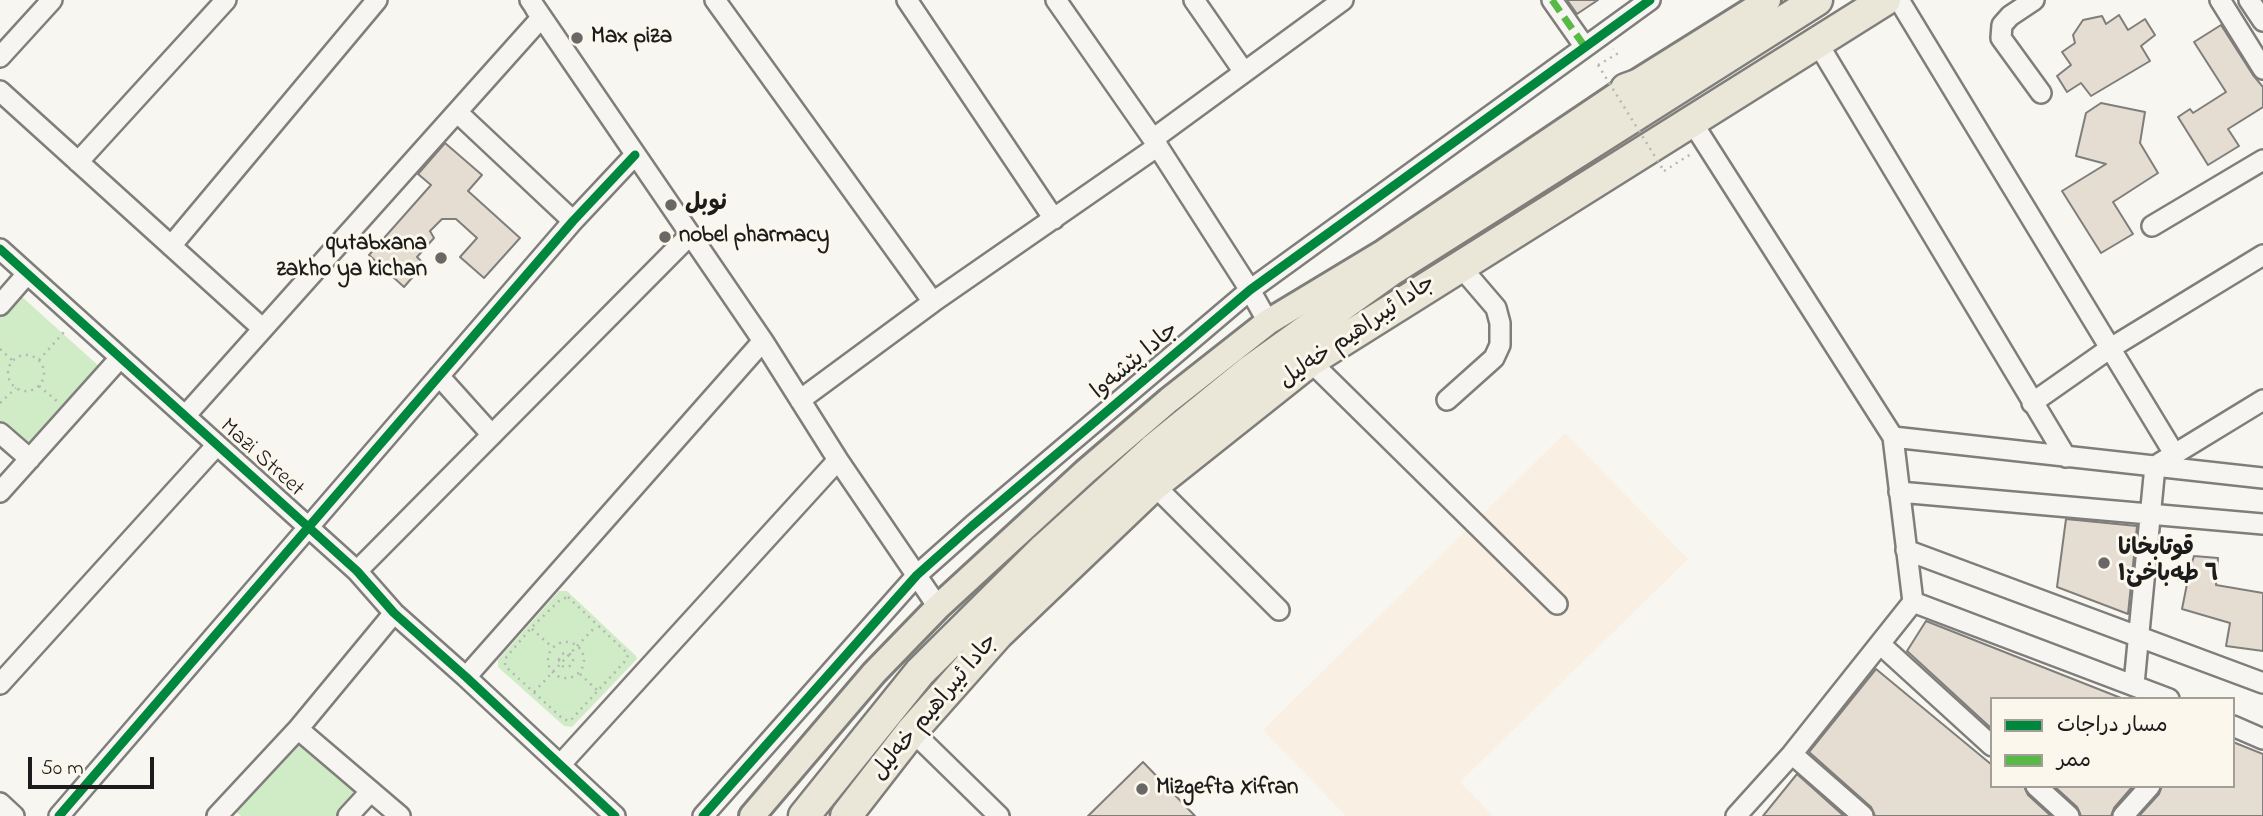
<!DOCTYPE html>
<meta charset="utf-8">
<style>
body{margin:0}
#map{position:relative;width:2263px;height:816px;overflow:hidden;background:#f8f6f0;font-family:"Indie Flower","Playpen Sans Arabic",sans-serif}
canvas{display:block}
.legend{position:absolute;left:1990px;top:697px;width:245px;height:91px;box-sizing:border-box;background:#fbf7ec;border:2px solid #a29f99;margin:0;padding:9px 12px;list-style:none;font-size:21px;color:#1c1c1c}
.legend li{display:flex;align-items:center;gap:14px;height:35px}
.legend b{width:35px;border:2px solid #a29f99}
.scale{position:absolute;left:28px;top:757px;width:126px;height:32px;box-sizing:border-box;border:4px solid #1c1c1c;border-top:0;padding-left:9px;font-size:21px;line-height:24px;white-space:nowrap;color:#1c1c1c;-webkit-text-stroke:5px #fbf7ec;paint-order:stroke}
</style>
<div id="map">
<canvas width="2263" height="816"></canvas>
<ul class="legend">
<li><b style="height:9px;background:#00873e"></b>مسار دراجات</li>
<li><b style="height:9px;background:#58b947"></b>ممر</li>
</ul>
<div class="scale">50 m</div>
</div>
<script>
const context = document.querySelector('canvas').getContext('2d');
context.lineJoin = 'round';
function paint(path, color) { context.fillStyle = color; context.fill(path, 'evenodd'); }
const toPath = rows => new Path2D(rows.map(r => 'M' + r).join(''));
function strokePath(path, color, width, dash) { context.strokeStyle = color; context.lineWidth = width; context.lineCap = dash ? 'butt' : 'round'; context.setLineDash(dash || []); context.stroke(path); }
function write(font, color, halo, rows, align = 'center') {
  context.font = font + ' "Indie Flower","Playpen Sans Arabic",sans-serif'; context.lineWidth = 6; context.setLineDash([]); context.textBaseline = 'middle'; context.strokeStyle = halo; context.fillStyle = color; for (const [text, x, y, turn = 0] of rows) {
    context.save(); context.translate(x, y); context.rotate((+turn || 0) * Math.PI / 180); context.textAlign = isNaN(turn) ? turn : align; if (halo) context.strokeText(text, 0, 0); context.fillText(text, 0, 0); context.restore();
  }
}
const built = toPath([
 [1565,433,1688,559,1460,782,1493,816,1346,816,1263,730]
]);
const green = toPath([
 [20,295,101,368,27,450,0,426,0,317],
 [559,591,567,591,636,656,637,659,572,727,564,726,498,667,498,660],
 [299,741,361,793,340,816,241,816,234,810]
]);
const building = toPath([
 [1567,0,1598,0,1577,14,1567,0],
 [2119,15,2128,30,2145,19,2155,35,2141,46,2150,61,2091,96,2081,83,2067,92,2057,76,2071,65,2062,52,2075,43,2073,35,2083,20,2102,16,2106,24,2119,15],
 [2221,25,2253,75,2263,87,2263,107,2228,129,2239,146,2208,165,2178,117,2190,109,2193,113,2226,92,2194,42,2221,25],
 [2101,103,2145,112,2140,143,2158,173,2113,202,2133,234,2101,253,2062,191,2106,164,2076,156,2086,113,2101,103],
 [445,143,482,175,468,191,520,238,484,278,460,257,477,238,456,219,442,219,430,231,434,238,417,257,424,264,404,287,369,255,431,185,418,174,445,143],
 [2066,519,2137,526,2128,614,2057,587,2066,519],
 [2194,556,2218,558,2216,585,2263,593,2263,651,2226,646,2230,623,2182,609,2187,584,2181,576,2190,569,2194,556],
 [1926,621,2121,698,2121,699,1992,699,1992,729,1907,651,1926,621],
 [1876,669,1992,765,1992,786,2024,786,2028,795,2051,816,1875,816,1871,807,1809,752,1876,669],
 [2233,742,2263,754,2263,816,2139,816,2159,794,2162,786,2233,786,2233,742],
 [1143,762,1195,816,1088,816,1143,762],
 [1797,774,1844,816,1763,816,1797,774],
 [2054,786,2133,786,2114,808,2111,816,2081,816,2077,807,2054,786]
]);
const path = toPath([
 [1598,65,1617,54,1613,49],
 [1664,171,1691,154],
 [0,349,13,361],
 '8 373a18 18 0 1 1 36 0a18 18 0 1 1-36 0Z',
 [39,360,64,332],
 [39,386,58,402],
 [0,403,16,388],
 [568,597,628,654,627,659,570,721,563,719,505,666,505,659,531,628,560,600,568,597],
 [532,629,552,647],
 '548 660a18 18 0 1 1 36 0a18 18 0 1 1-36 0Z',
 '559 660a7 7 0 1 1 14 0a7 7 0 1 1-14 0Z',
 [580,674,598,691],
 [534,692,596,626]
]);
const minor = toPath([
 [530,0,763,341,838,460,938,607],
 [715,0,933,302],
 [907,0,1054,219],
 [1056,0,1153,139,1250,290,1268,322],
 [1194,0,1244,72],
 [1552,0,1585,47],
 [1899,0,2175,455],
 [2034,0,2010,16,2002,25,2001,38,2041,93],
 [2220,0,2263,69],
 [2249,0,2263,21],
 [1817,42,2066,457],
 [0,57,52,0],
 [0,91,263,329],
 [457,112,573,221],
 [1692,122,1893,437,2263,478],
 [1153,139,1343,0],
 [78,162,226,0],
 [2152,226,2263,160],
 [171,246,377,0],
 [0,249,357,571,394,613,466,677,615,816],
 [0,305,27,274],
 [1310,361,1557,604],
 [439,376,492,435],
 [800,400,933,302,1158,146],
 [1447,400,1494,358,1500,345,1500,323,1496,308,1460,266],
 [2032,403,2109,349,2263,255],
 [185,416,541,18,534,6],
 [0,433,30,459],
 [1154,485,1279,610],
 [0,492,120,358],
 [1899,492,2263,524],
 [1906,550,2263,683],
 [357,571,690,235],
 [1913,602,2169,699],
 [1880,644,1992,746],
 [466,677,763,341],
 [0,684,216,446],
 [2134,684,2155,466,2263,400],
 [2233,726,2263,739],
 [298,729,400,816],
 [912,731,999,816],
 [1792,754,1863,816],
 [560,765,838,460],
 [2036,786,2069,816],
 [0,803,14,816],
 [59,816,573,221,635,155],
 [217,816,298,729,394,613],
 [348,816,371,791],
 [703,816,917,575,972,526,1250,290,1650,0],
 [1736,816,1792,754,1913,602,1893,437],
 [2123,816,2150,786]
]);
const major = toPath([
 [752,816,874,673,938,607,1085,472,1169,400,1268,322,1384,252,1626,89,1768,0]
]);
const highway = toPath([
 [1626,89,1694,65],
 [804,816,920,672,1045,548,1153,450,1250,371,1391,270,1817,0],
 [846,816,912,731,998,634,1154,485,1310,361,1885,0]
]);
const pathBridge = toPath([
 [1598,65,1664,171]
]);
const quiet = toPath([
 [1552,0,1585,47]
]);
const cycleway = toPath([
 [0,249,357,571,394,613,466,677,615,816],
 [59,816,573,221,635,155],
 [703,816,917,575,972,526,1250,290,1650,0]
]);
const markers = [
 [577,38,7,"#696866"],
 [671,205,7,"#696866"],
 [665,237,7,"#696866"],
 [441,258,7,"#696866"],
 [2104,563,7,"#696866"],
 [1142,789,7,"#696866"]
];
const poiNames = [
 ["Max piza",591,38],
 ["نوبل",685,205],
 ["nobel pharmacy",679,237],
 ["qutabxana",427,245,"right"],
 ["zakho ya kichan",427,271,"right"],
 ["قوتابخانا",2118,550],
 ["۱٦ طەباخێ",2118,576],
 ["Mizgefta Xifran",1156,789]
];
const streetNames = [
 ["جادا ئیبراهیم خەلیل",1358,333,-34],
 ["جادا پێشەوا",1136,362,-40],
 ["Mazi Street",261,459,42],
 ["جادا ئیبراهیم خەلیل",936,708,-50]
];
paint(built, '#f9efe2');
paint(green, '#d0ecc7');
paint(building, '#e5dcd2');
strokePath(building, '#7f7e7b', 2);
strokePath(minor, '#7f7e7b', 24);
strokePath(major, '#7f7e7b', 30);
strokePath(highway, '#7f7e7b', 35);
strokePath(path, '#b7b6b4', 2.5, [2, 5]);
strokePath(minor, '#f6f5f1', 19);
strokePath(major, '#eae7d8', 24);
strokePath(highway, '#eae7d8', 30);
strokePath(pathBridge, '#b7b6b4', 2.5, [2, 5]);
strokePath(quiet, '#58b947', 7, [14, 7]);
strokePath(cycleway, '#00873e', 9);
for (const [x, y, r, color] of markers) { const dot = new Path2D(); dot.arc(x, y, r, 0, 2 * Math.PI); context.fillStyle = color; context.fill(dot); strokePath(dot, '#fbf7ec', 2.5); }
write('bold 23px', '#1c1c1c', '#fbf7ec', poiNames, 'left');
write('23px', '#1c1c1c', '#fbf7ec', streetNames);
</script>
